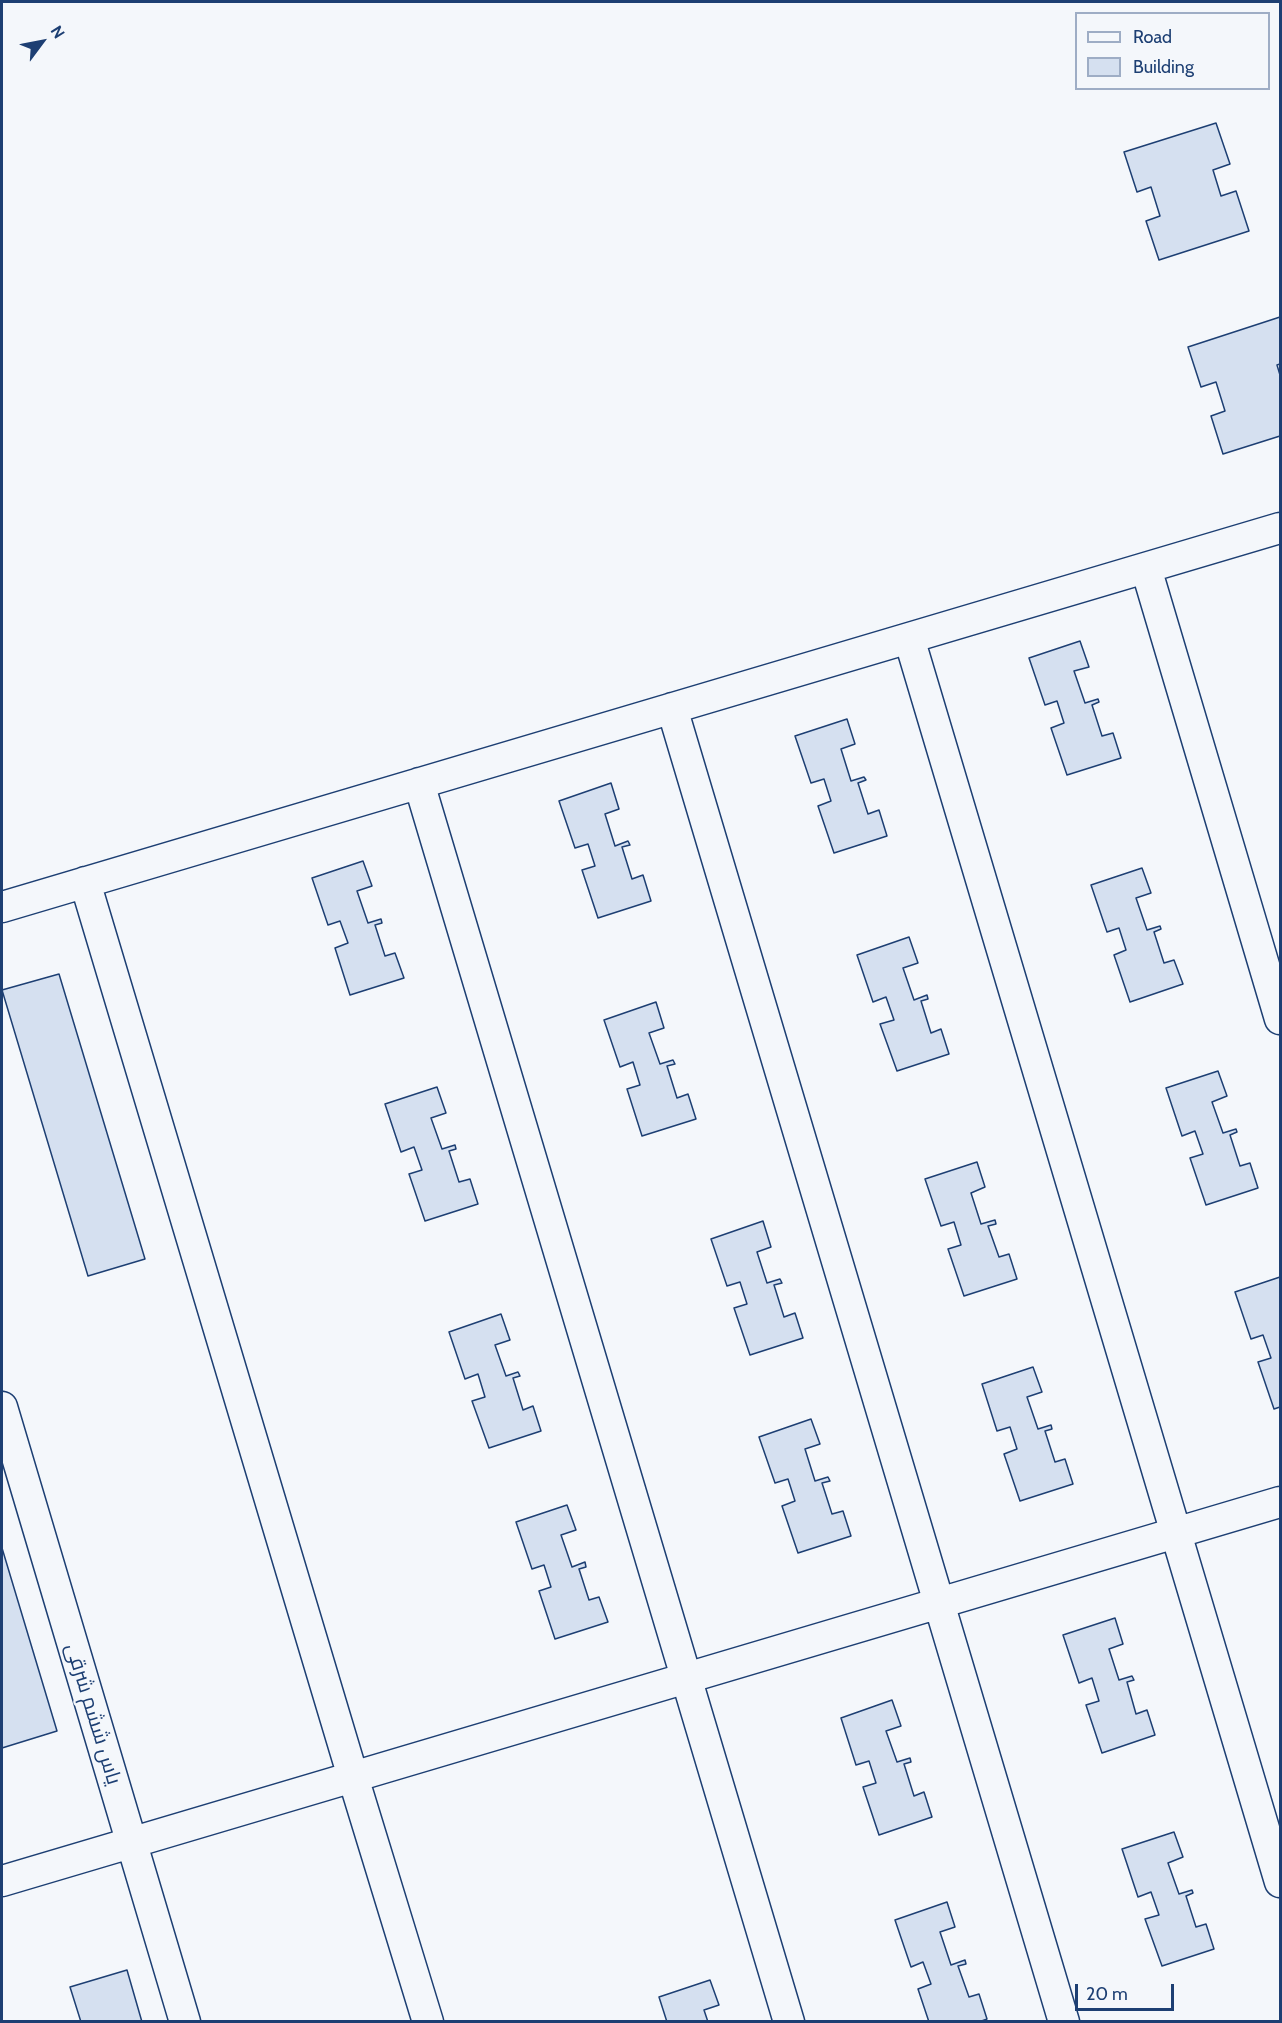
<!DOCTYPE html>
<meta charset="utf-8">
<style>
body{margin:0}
#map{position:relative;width:1282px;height:2023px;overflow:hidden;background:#f4f7fb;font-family:Cabin,sans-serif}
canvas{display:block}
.frame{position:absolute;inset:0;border:3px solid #1d3f73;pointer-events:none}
.legend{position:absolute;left:1075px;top:12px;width:195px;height:78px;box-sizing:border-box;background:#f4f7fb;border:2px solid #9eadc5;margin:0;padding:8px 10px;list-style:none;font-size:18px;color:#1d3f73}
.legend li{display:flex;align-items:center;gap:12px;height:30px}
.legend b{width:30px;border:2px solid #9eadc5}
.north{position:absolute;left:12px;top:12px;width:60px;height:60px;-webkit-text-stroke:4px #f4f7fb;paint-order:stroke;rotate:58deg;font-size:16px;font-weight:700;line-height:24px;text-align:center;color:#1d3f73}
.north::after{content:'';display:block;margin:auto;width:21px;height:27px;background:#1d3f73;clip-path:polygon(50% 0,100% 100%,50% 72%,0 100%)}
.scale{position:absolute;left:1075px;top:1984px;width:99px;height:27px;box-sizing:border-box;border:3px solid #1d3f73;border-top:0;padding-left:8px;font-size:18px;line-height:21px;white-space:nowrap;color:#1d3f73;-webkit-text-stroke:4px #f4f7fb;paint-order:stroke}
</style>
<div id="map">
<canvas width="1282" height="2023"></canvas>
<div class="frame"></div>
<ul class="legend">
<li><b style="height:8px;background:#f4f7fb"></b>Road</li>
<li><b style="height:16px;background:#d5e0f0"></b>Building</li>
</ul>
<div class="north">N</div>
<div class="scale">20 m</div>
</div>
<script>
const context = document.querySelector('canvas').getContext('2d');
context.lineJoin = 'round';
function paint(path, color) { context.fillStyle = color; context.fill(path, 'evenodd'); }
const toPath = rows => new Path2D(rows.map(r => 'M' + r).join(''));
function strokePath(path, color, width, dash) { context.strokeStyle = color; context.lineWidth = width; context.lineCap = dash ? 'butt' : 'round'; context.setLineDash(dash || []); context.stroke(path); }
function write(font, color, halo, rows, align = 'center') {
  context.font = font + ' Cabin,Cairo,sans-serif'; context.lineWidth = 4.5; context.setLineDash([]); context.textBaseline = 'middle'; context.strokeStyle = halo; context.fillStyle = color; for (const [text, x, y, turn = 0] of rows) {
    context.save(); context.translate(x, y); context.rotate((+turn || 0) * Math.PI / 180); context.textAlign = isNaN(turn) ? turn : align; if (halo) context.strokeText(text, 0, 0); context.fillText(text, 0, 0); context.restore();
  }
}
const building = toPath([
 [1216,123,1230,164,1213,170,1221,196,1236,191,1249,231,1159,260,1146,221,1160,216,1151,187,1137,192,1124,152,1216,123],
 [1280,317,1280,364,1277,365,1280,375,1280,436,1223,454,1211,416,1225,411,1216,382,1201,387,1188,347,1280,317],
 [1080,641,1089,667,1074,671,1085,703,1098,699,1099,702,1092,705,1102,736,1113,733,1121,758,1067,775,1051,728,1064,723,1057,701,1045,705,1029,658,1080,641],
 [847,719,855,744,841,749,851,781,864,777,866,780,858,783,868,814,879,810,887,836,834,853,818,806,831,801,824,779,811,783,795,736,847,719],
 [611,783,619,809,605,814,615,846,628,841,630,845,622,847,632,879,643,875,651,901,598,918,582,870,595,866,588,844,575,848,559,801,611,783],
 [363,861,372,886,357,891,368,923,381,919,382,923,375,925,385,956,395,953,404,978,350,995,335,948,348,943,340,921,328,925,312,878,363,861],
 [1142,868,1151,893,1136,898,1147,930,1160,926,1161,929,1154,932,1164,963,1174,960,1183,984,1130,1002,1114,955,1126,950,1119,928,1107,932,1091,885,1142,868],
 [909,937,918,963,903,968,914,1000,927,995,928,999,921,1001,931,1033,941,1029,949,1054,897,1071,880,1024,894,1020,886,997,873,1002,857,955,909,937],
 [59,974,145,1259,88,1276,2,990,59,974],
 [656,1002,664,1028,649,1033,660,1064,673,1060,675,1064,667,1066,677,1098,688,1094,696,1119,642,1136,627,1089,640,1085,633,1062,620,1067,604,1020,656,1002],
 [1218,1071,1227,1096,1212,1102,1223,1133,1236,1129,1237,1132,1230,1135,1240,1166,1250,1163,1258,1188,1206,1205,1190,1158,1203,1154,1195,1131,1182,1136,1166,1088,1218,1071],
 [437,1087,446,1113,431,1118,442,1149,455,1145,456,1149,449,1151,459,1182,470,1179,478,1204,425,1221,409,1174,422,1170,414,1147,401,1152,385,1104,437,1087],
 [977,1162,985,1187,971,1193,981,1224,995,1220,996,1224,988,1226,999,1257,1009,1254,1017,1279,964,1296,948,1249,961,1245,954,1222,941,1226,925,1179,977,1162],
 [763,1221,771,1247,757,1252,767,1283,780,1279,782,1283,774,1285,784,1317,795,1313,803,1338,750,1355,734,1308,747,1304,740,1282,727,1286,711,1239,763,1221],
 [1280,1277,1280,1407,1274,1409,1258,1362,1271,1358,1263,1335,1251,1339,1235,1292,1280,1277],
 [501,1314,510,1340,495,1345,506,1376,518,1372,520,1376,513,1378,523,1410,533,1406,541,1431,489,1448,472,1401,485,1397,478,1374,465,1379,449,1332,501,1314],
 [1033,1367,1042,1392,1027,1397,1038,1429,1051,1425,1052,1429,1045,1431,1055,1462,1065,1459,1073,1484,1020,1501,1004,1454,1017,1449,1010,1427,997,1431,982,1384,1033,1367],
 [811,1419,820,1444,805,1449,815,1481,828,1477,830,1481,822,1483,832,1514,843,1511,851,1536,798,1553,782,1506,795,1501,788,1479,775,1483,759,1437,811,1419],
 [567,1505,576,1530,561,1535,572,1567,585,1562,586,1567,579,1569,589,1600,599,1597,608,1622,555,1639,539,1591,551,1587,544,1565,532,1569,516,1522,567,1505],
 [2,1548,57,1731,2,1748,2,1548],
 [1115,1618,1123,1644,1109,1649,1119,1680,1132,1676,1134,1680,1127,1682,1136,1714,1147,1710,1155,1735,1102,1753,1086,1705,1099,1701,1092,1678,1079,1683,1063,1635,1115,1618],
 [892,1700,901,1726,886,1731,897,1762,910,1758,911,1762,904,1764,914,1796,924,1792,932,1817,879,1835,863,1787,876,1783,869,1761,856,1765,841,1718,892,1700],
 [1174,1832,1183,1857,1168,1863,1179,1894,1192,1890,1193,1893,1186,1896,1196,1927,1206,1924,1214,1949,1162,1966,1145,1919,1159,1915,1151,1892,1138,1897,1122,1849,1174,1832],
 [947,1902,955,1927,940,1932,951,1965,965,1960,966,1964,958,1966,969,1997,979,1994,987,2019,979,2022,929,2022,918,1989,931,1984,923,1962,911,1967,895,1920,947,1902],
 [127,1970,142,2022,81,2022,70,1987,127,1970],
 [710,1980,719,2005,704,2010,708,2022,667,2022,659,1997,710,1980]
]);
const street = toPath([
 [1146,568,1280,1019],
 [909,638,1280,1882],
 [672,708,1064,2022],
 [419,783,789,2022],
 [85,882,353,1777,428,2022],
 [2,907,1280,528],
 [2,1407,185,2022],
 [2,1881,1280,1502]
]);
const streetNames = [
 ["یاس ششم شرقی",93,1714,73]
];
paint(building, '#d5e0f0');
strokePath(building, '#1d3f73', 1.5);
strokePath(street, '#1d3f73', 33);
strokePath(street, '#f4f7fb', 30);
write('21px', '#1d3f73', '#f4f7fb', streetNames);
</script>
